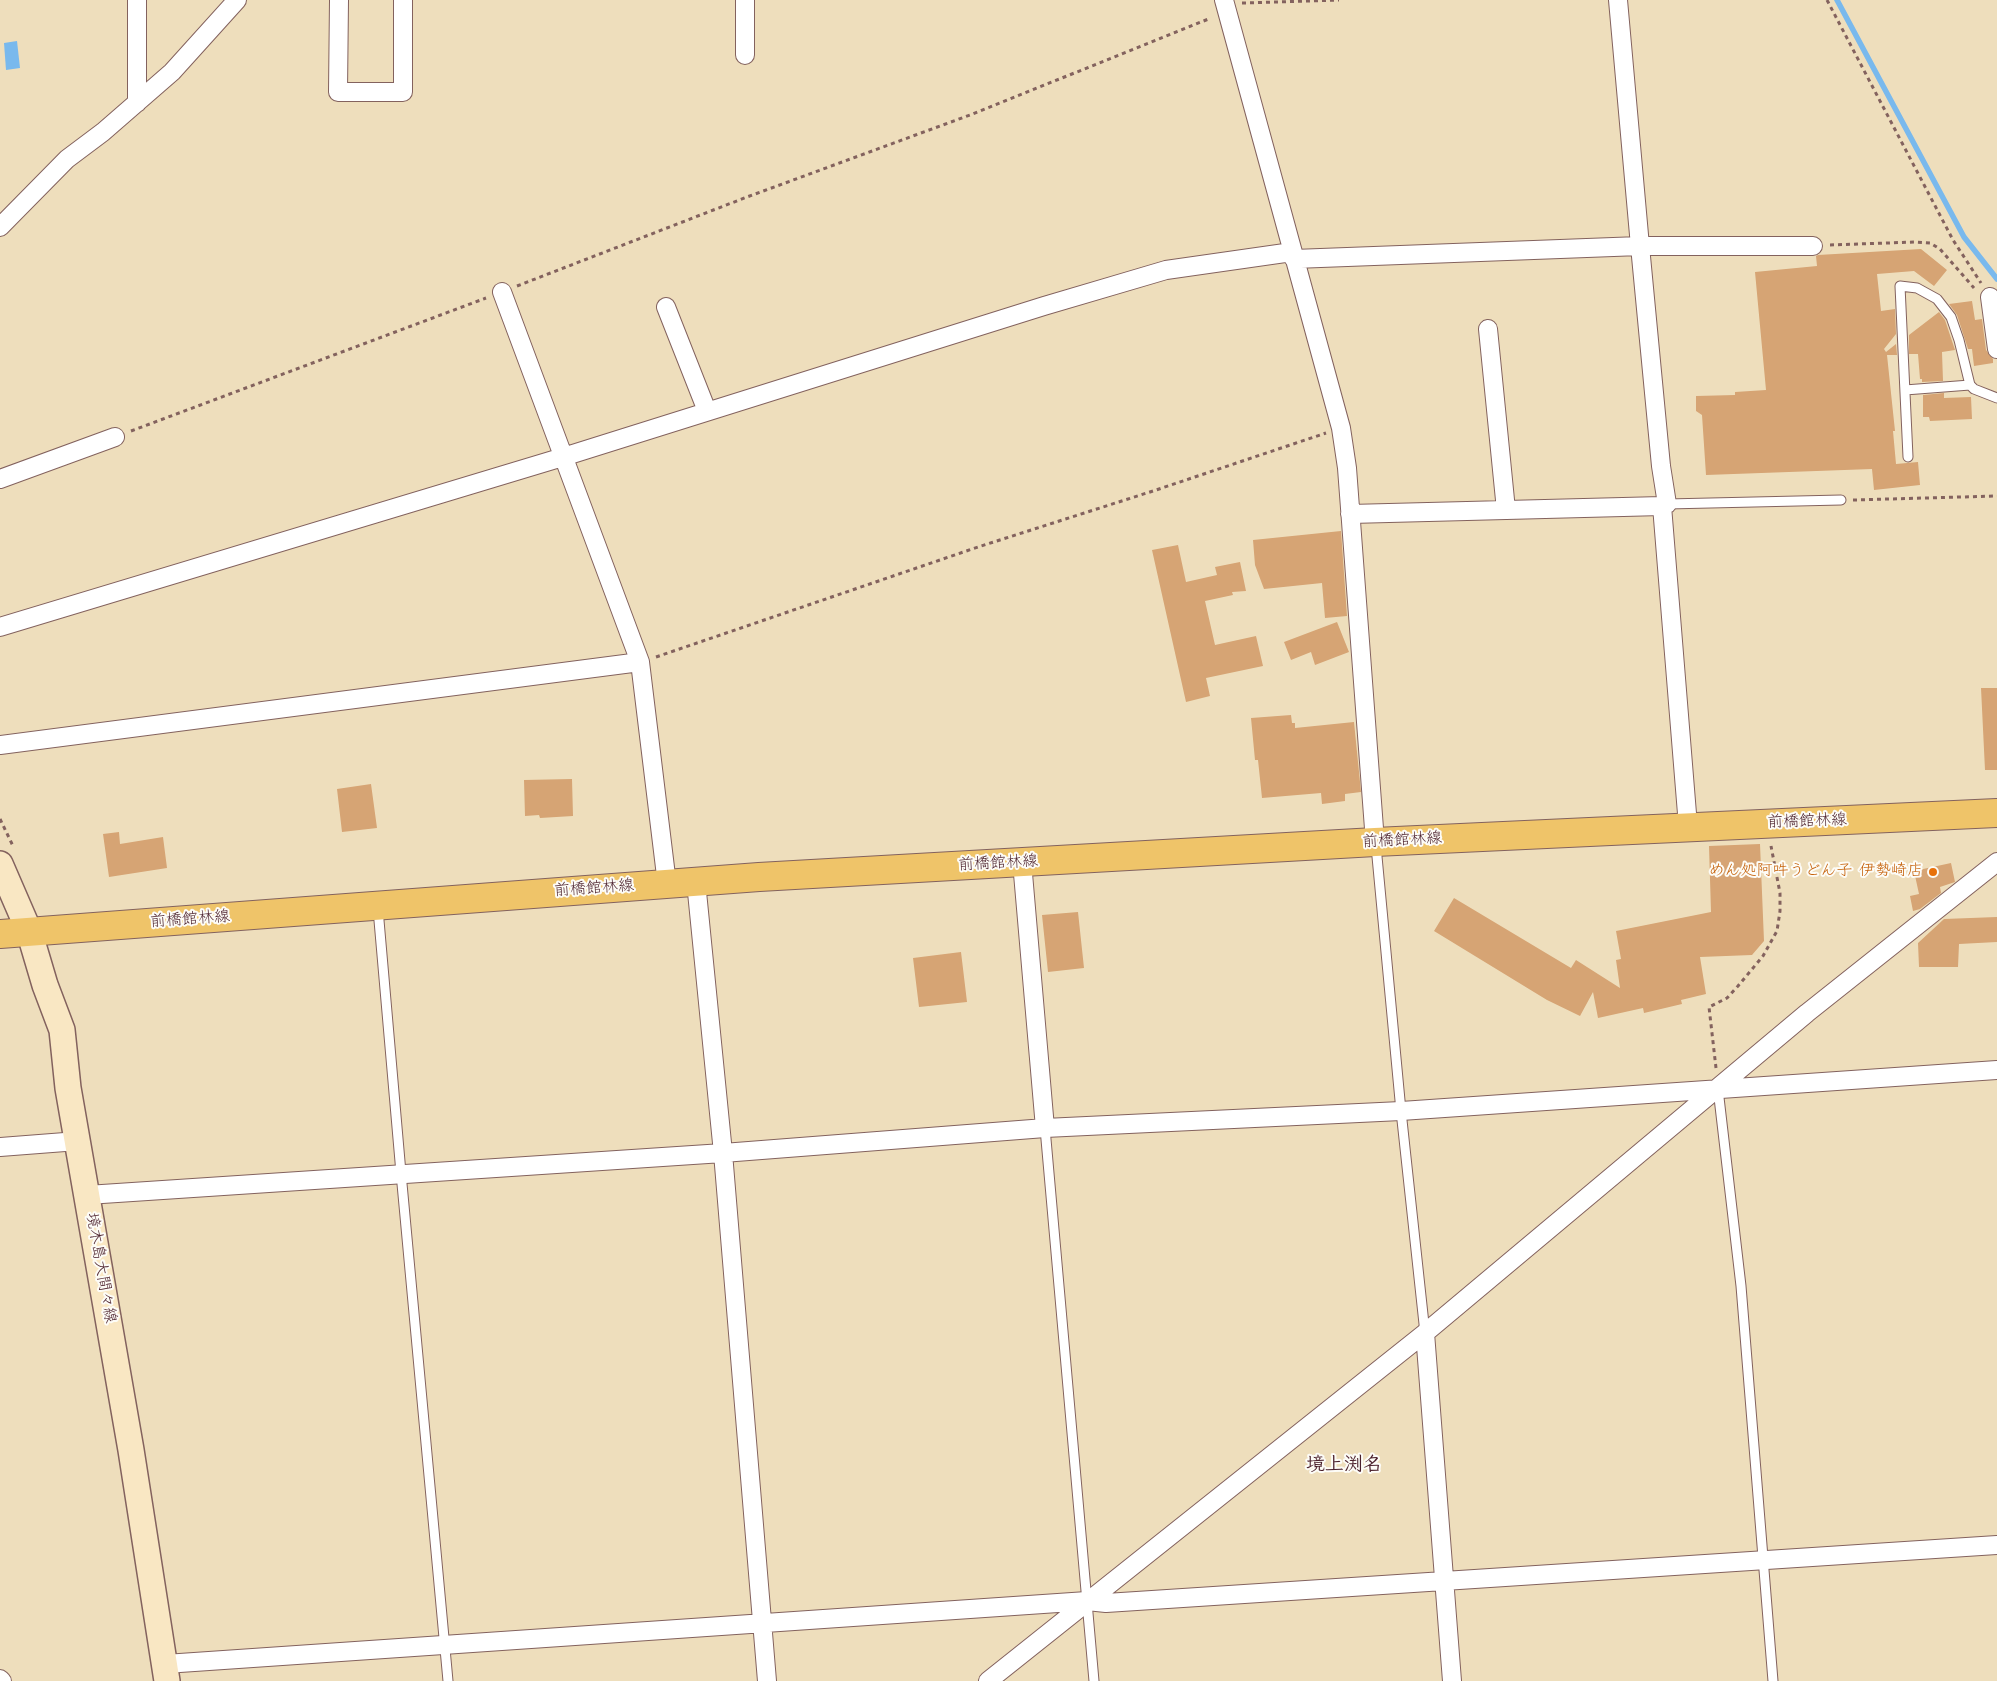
<!DOCTYPE html>
<meta charset="utf-8">
<style>
body{margin:0}
canvas{display:block;background:#eedebc}
</style>
<canvas width="1997" height="1681"></canvas>
<script>
const context = document.querySelector('canvas').getContext('2d');
context.lineJoin = 'round';
function paint(path, color) { context.fillStyle = color; context.fill(path, 'evenodd'); }
const toPath = rows => new Path2D(rows.map(r => 'M' + r).join(''));
function strokePath(path, color, width, dash) { context.strokeStyle = color; context.lineWidth = width; context.lineCap = dash ? 'butt' : 'round'; context.setLineDash(dash || []); context.stroke(path); }
function write(font, color, halo, rows, align = 'center') {
  context.font = font + ' "Architects Daughter","Klee One",sans-serif'; context.lineWidth = 4; context.setLineDash([]); context.textBaseline = 'middle'; context.strokeStyle = halo; context.fillStyle = color; for (const [text, x, y, turn = 0] of rows) {
    context.save(); context.translate(x, y); context.rotate((+turn || 0) * Math.PI / 180); context.textAlign = isNaN(turn) ? turn : align; if (halo) context.strokeText(text, 0, 0); context.fillText(text, 0, 0); context.restore();
  }
}
const water = toPath([
 [17,41,20,68,6,70,4,43]
]);
const stream = toPath([
 [1837,0,1964,237,1997,279]
]);
const building = toPath([
 [1921,249,1947,270,1934,286,1914,271,1877,274,1881,311,1895,309,1896,334,1884,349,1886,352,1896,344,1897,355,1887,355,1895,431,1893,431,1896,464,1918,462,1920,485,1874,490,1872,469,1706,475,1702,415,1696,411,1696,396,1735,395,1735,392,1766,390,1755,272,1817,266,1816,256,1818,255],
 [1972,301,1975,320,1982,319,1986,350,1993,359,1993,363,1974,366,1972,349,1968,349,1957,315,1949,304],
 [1939,312,1945,320,1955,350,1942,352,1943,381,1922,382,1922,379,1920,379,1918,354,1909,354,1909,335],
 [1944,393,1944,398,1971,397,1972,419,1930,421,1929,417,1923,417,1923,395],
 [1341,531,1347,616,1325,618,1322,583,1264,589,1255,565,1253,540],
 [1178,545,1186,582,1217,575,1215,567,1240,562,1246,591,1232,592,1233,595,1205,601,1215,645,1256,636,1263,666,1206,678,1210,696,1186,702,1152,550],
 [1337,622,1349,652,1315,665,1311,652,1291,660,1284,642],
 [1981,688,1997,688,1997,770,1985,770],
 [1291,715,1292,723,1295,723,1295,728,1354,722,1361,792,1345,794,1345,801,1322,804,1321,793,1262,798,1258,760,1255,760,1251,718],
 [572,779,573,816,540,818,539,815,525,816,524,780],
 [371,784,377,828,342,832,337,789],
 [119,832,120,844,163,837,167,868,109,877,103,834],
 [1760,844,1764,941,1752,955,1700,957,1706,994,1681,1000,1682,1004,1644,1013,1643,1008,1598,1018,1593,992,1580,1016,1547,1000,1434,931,1454,898,1571,968,1576,960,1620,988,1616,960,1621,959,1616,931,1711,912,1709,846],
 [1951,863,1955,882,1940,887,1941,893,1920,909,1913,911,1910,896,1919,894,1914,871],
 [1078,912,1084,968,1048,972,1042,915],
 [1997,917,1997,942,1959,944,1958,967,1919,967,1918,943,1944,919],
 [961,952,967,1002,919,1007,913,958]
]);
const path = toPath([
 [1827,0,1953,240,1981,283],
 [1242,3,1339,0],
 [1830,245,1915,242,1930,243,1940,249,1974,288],
 [517,286,747,197,970,115,1211,18],
 [131,431,486,298],
 [1853,500,1997,496],
 [656,657,978,547,1153,491,1326,433],
 [0,819,13,846],
 [1716,1068,1709,1007,1727,998,1738,986,1763,956,1777,931,1780,911,1780,893,1771,846]
]);
const service = toPath([
 [1905,390,1970,385],
 [1908,457,1900,286,1917,288,1937,299,1951,317,1959,340,1970,385,1974,389,1997,398],
 [1667,504,1841,500],
 [1376,846,1401,1111,1425,1333],
 [378,909,401,1173,448,1681],
 [1718,1089,1741,1286,1773,1681],
 [1045,1128,1094,1681]
]);
const minor = toPath([
 [137,0,137,103],
 [339,0,338,92,403,92,403,0],
 [1224,0,1341,428,1347,468,1375,842],
 [745,55,745,0],
 [0,227,67,159,103,132,172,72,237,0],
 [1294,259,1640,246,1813,246],
 [502,292,640,662,667,884],
 [1990,297,1997,349],
 [666,307,707,411],
 [1488,329,1506,510],
 [0,479,115,437],
 [1662,506,1688,826],
 [1350,514,1662,506,1667,504,1661,466,1640,246,1618,0],
 [0,627,563,457,1044,306,1166,270,1292,252],
 [0,745,640,662],
 [1022,862,1045,1128],
 [696,882,723,1153,767,1681],
 [0,1147,78,1141],
 [87,1195,723,1153,1045,1128,1401,1111,1997,1070],
 [1425,1333,1452,1681],
 [165,1664,1087,1601,1106,1603,1997,1545],
 [0,1679,2,1681],
 [988,1681,1425,1333,1807,1013,1997,862]
]);
const secondary = toPath([
 [0,864,29,931,45,985,62,1030,68,1088,131,1450,167,1681]
]);
const primary = toPath([
 [0,934,759,877,1375,842,1997,813]
]);
const markers = [
 [1933,872,5,"#e8710a"]
];
const streetNames = [
 ["前橋館林線",1807,822,-2],
 ["前橋館林線",1402,841,-3],
 ["前橋館林線",998,864,-3],
 ["前橋館林線",594,889,-4],
 ["前橋館林線",190,920,-4],
 ["境木島大間々線",100,1268,80]
];
const foodNames = [
 ["めん処阿吽うどん子 伊勢崎店",1923,872]
];
const quarterNames = [
 ["境上渕名",1344,1466]
];
paint(water, '#79b9ed');
strokePath(stream, '#79b9ed', 5.5);
paint(building, '#d6a474');
strokePath(service, '#83625e', 11);
strokePath(minor, '#83625e', 20);
strokePath(secondary, '#83625e', 28);
strokePath(primary, '#83625e', 30);
strokePath(path, '#83625e', 3, [4, 4]);
strokePath(service, '#fff', 9);
strokePath(minor, '#fff', 18);
strokePath(secondary, '#f9e7c3', 25);
strokePath(primary, '#efc469', 28);
for (const [x, y, r, color] of markers) { const dot = new Path2D(); dot.arc(x, y, r, 0, 2 * Math.PI); context.fillStyle = color; context.fill(dot); strokePath(dot, '#fdfcf7', 2); }
write('16px', '#4a1f2b', '#fdfcf7', streetNames);
write('16px', '#c56008', '#fdfcf7', foodNames, 'right');
write('bold 19px', '#4a1f2b', '#fdfcf7', quarterNames);
</script>
